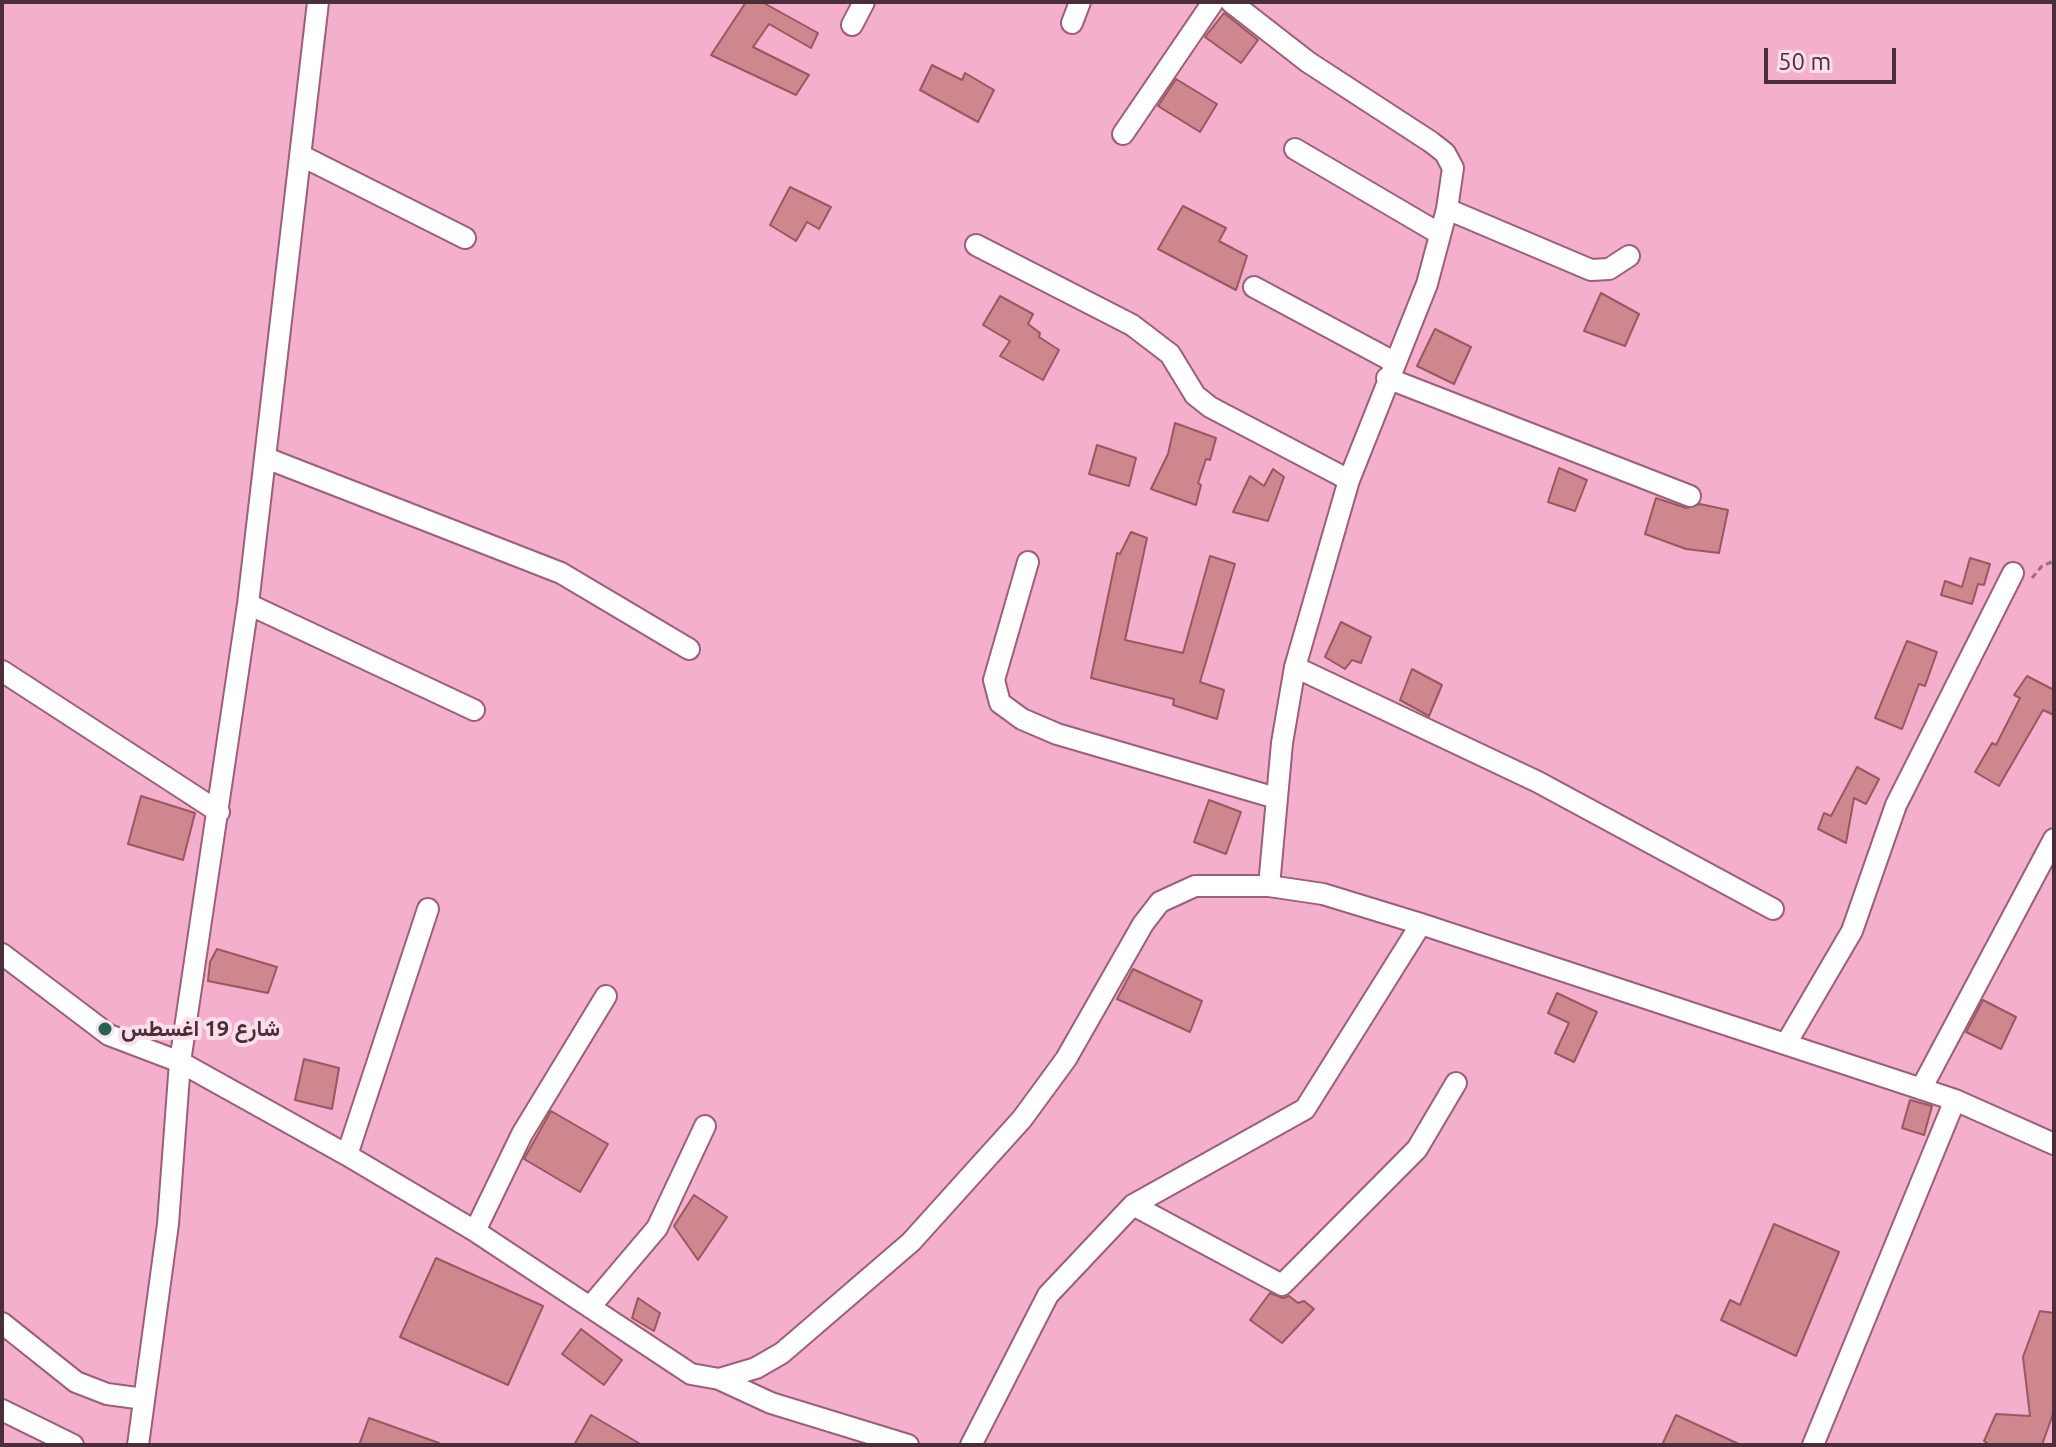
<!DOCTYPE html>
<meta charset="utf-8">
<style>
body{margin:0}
#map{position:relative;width:2056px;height:1447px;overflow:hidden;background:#f4afcc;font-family:Ubuntu,sans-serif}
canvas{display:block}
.frame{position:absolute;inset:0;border:4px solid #4a2e3a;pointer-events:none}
.scale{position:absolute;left:1764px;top:48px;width:132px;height:36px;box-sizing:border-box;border:4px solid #4a2e3a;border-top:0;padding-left:10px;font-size:24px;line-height:28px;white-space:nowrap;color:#4a2e3a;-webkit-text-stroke:6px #fbdee9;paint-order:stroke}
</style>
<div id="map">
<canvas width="2056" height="1447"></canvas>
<div class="frame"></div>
<div class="scale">50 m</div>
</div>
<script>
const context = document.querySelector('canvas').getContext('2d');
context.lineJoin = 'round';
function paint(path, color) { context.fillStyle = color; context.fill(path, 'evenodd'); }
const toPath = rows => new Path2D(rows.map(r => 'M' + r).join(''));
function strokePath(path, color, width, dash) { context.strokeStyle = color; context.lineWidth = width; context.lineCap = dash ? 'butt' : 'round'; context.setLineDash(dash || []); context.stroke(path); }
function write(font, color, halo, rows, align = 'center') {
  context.font = font + ' Ubuntu,Vazirmatn,sans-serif'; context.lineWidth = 8; context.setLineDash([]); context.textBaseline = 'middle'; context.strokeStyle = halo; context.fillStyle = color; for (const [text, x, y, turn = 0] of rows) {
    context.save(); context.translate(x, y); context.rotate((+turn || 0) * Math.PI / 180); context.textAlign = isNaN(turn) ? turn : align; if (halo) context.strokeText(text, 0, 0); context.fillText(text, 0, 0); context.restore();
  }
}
const building = toPath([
 [746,2,762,2,818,33,811,48,769,24,753,47,809,75,796,95,711,55,746,2],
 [1224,13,1258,40,1241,63,1205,37,1224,13],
 [932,65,962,80,965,73,994,90,978,122,920,90,932,65],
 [1176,79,1217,104,1200,132,1158,106,1176,79],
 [790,187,831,207,819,229,807,222,796,241,770,225,790,187],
 [1183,206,1226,228,1219,241,1247,256,1236,290,1158,249,1183,206],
 [1601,293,1639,314,1625,346,1584,331,1601,293],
 [1000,296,1033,314,1028,324,1040,333,1039,337,1059,350,1043,380,1000,356,1010,341,983,325,1000,296],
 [1435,329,1471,347,1454,384,1417,366,1435,329],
 [1175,423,1216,438,1210,460,1206,459,1198,483,1201,485,1196,505,1151,489,1168,454,1175,423],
 [1097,445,1136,458,1129,486,1089,474,1097,445],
 [1559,468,1587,480,1575,511,1548,502,1559,468],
 [1273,469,1284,477,1268,521,1233,512,1250,476,1264,486,1273,469],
 [1656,498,1686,508,1700,504,1728,510,1719,553,1686,549,1645,534,1656,498],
 [1131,532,1147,538,1125,640,1183,653,1210,556,1235,564,1200,682,1224,690,1217,719,1173,705,1174,699,1091,678,1117,553,1120,554,1131,532],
 [1970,558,1990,564,1984,585,1978,584,1972,604,1941,595,1945,581,1962,587,1970,558],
 [1341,622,1371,637,1361,663,1352,660,1345,669,1325,657,1341,622],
 [1907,641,1937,652,1925,686,1919,684,1902,729,1875,718,1907,641],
 [1412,669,1442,685,1429,716,1400,700,1412,669],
 [2027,676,2054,690,2054,715,2043,710,1999,786,1975,772,1992,743,1996,745,2020,698,2014,695,2027,676],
 [1857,767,1879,779,1866,804,1854,798,1846,843,1818,829,1824,813,1831,816,1857,767],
 [141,796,195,813,183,860,128,844,141,796],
 [1209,800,1241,812,1226,854,1194,842,1209,800],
 [217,949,277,967,268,993,208,981,210,962,217,949],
 [1133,969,1202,1001,1190,1032,1117,999,1133,969],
 [1557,993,1597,1012,1574,1062,1555,1053,1569,1023,1548,1013,1557,993],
 [1983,1000,2016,1017,2001,1049,1966,1032,1983,1000],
 [304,1059,339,1068,332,1109,295,1100,304,1059],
 [1910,1100,1932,1106,1924,1135,1902,1128,1910,1100],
 [551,1111,608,1144,580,1192,524,1159,551,1111],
 [694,1195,727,1217,698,1260,674,1226,694,1195],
 [1774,1224,1839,1252,1796,1356,1721,1320,1730,1300,1740,1305,1774,1224],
 [436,1258,543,1306,508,1385,400,1337,436,1258],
 [1270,1293,1283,1298,1289,1296,1298,1303,1304,1301,1314,1309,1282,1343,1250,1320,1270,1293],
 [638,1298,660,1313,654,1331,632,1318,638,1298],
 [2040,1311,2054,1313,2054,1411,2042,1445,1990,1445,1984,1441,1996,1414,2030,1416,2023,1357,2040,1311],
 [581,1329,622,1360,604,1385,562,1354,581,1329],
 [591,1415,642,1445,574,1445,591,1415],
 [1676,1415,1741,1445,1662,1445,1676,1415],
 [369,1418,439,1443,438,1445,359,1445,369,1418]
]);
const path = toPath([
 [2032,578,2042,566,2054,561]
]);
const minor = toPath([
 [1231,2,1308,62,1431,142,1445,153,1453,168,1447,209,1427,284,1349,480,1295,667,1282,743,1269,886],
 [1072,23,1080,2],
 [852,25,864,2],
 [1123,134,1213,2],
 [1295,149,1440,234],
 [302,156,465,238],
 [1447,209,1591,270,1609,269,1629,256],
 [976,245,1132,325,1170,354,1195,395,1210,407,1349,480],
 [1254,287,1394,362],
 [1387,378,1690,496],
 [266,458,561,573,689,649],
 [1028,562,994,680,1000,703,1022,719,1057,734,1276,798],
 [248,604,474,710],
 [1295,667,1538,782,1773,909],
 [2,671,219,812],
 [2,954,109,1035,180,1062,347,1155,475,1231,691,1374,719,1379,756,1368,782,1353,911,1242,1022,1119,1066,1059,1143,924,1160,902,1195,886,1269,886,1323,894,1421,924,1955,1100,2054,1144],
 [1787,1042,1852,931,1896,805,2013,573],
 [1921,1089,2054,839],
 [347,1155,428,909],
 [1133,1205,1282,1285,1417,1149,1456,1083],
 [475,1231,522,1134,606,996],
 [590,1307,657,1228,705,1126],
 [2,1323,76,1382,107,1394,144,1399],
 [719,1379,771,1403,908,1445],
 [2,1410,73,1445],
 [138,1445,168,1224,180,1062,248,604,318,2],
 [971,1445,1048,1295,1133,1205,1305,1109,1421,924],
 [1813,1445,1955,1100]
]);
const markers = [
 [105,1029,8,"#226352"]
];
const poiNames = [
 ["شارع 19 اغسطس",121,1029]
];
paint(building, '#cf878f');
strokePath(building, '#99575f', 2);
strokePath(minor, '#9c5e79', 24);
strokePath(path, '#9c6c81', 3, [6, 4]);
strokePath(minor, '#fff', 20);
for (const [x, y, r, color] of markers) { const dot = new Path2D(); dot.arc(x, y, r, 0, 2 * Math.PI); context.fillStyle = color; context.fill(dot); strokePath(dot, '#fbdee9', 3); }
write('bold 22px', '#4a2e3a', '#fbdee9', poiNames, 'left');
</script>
